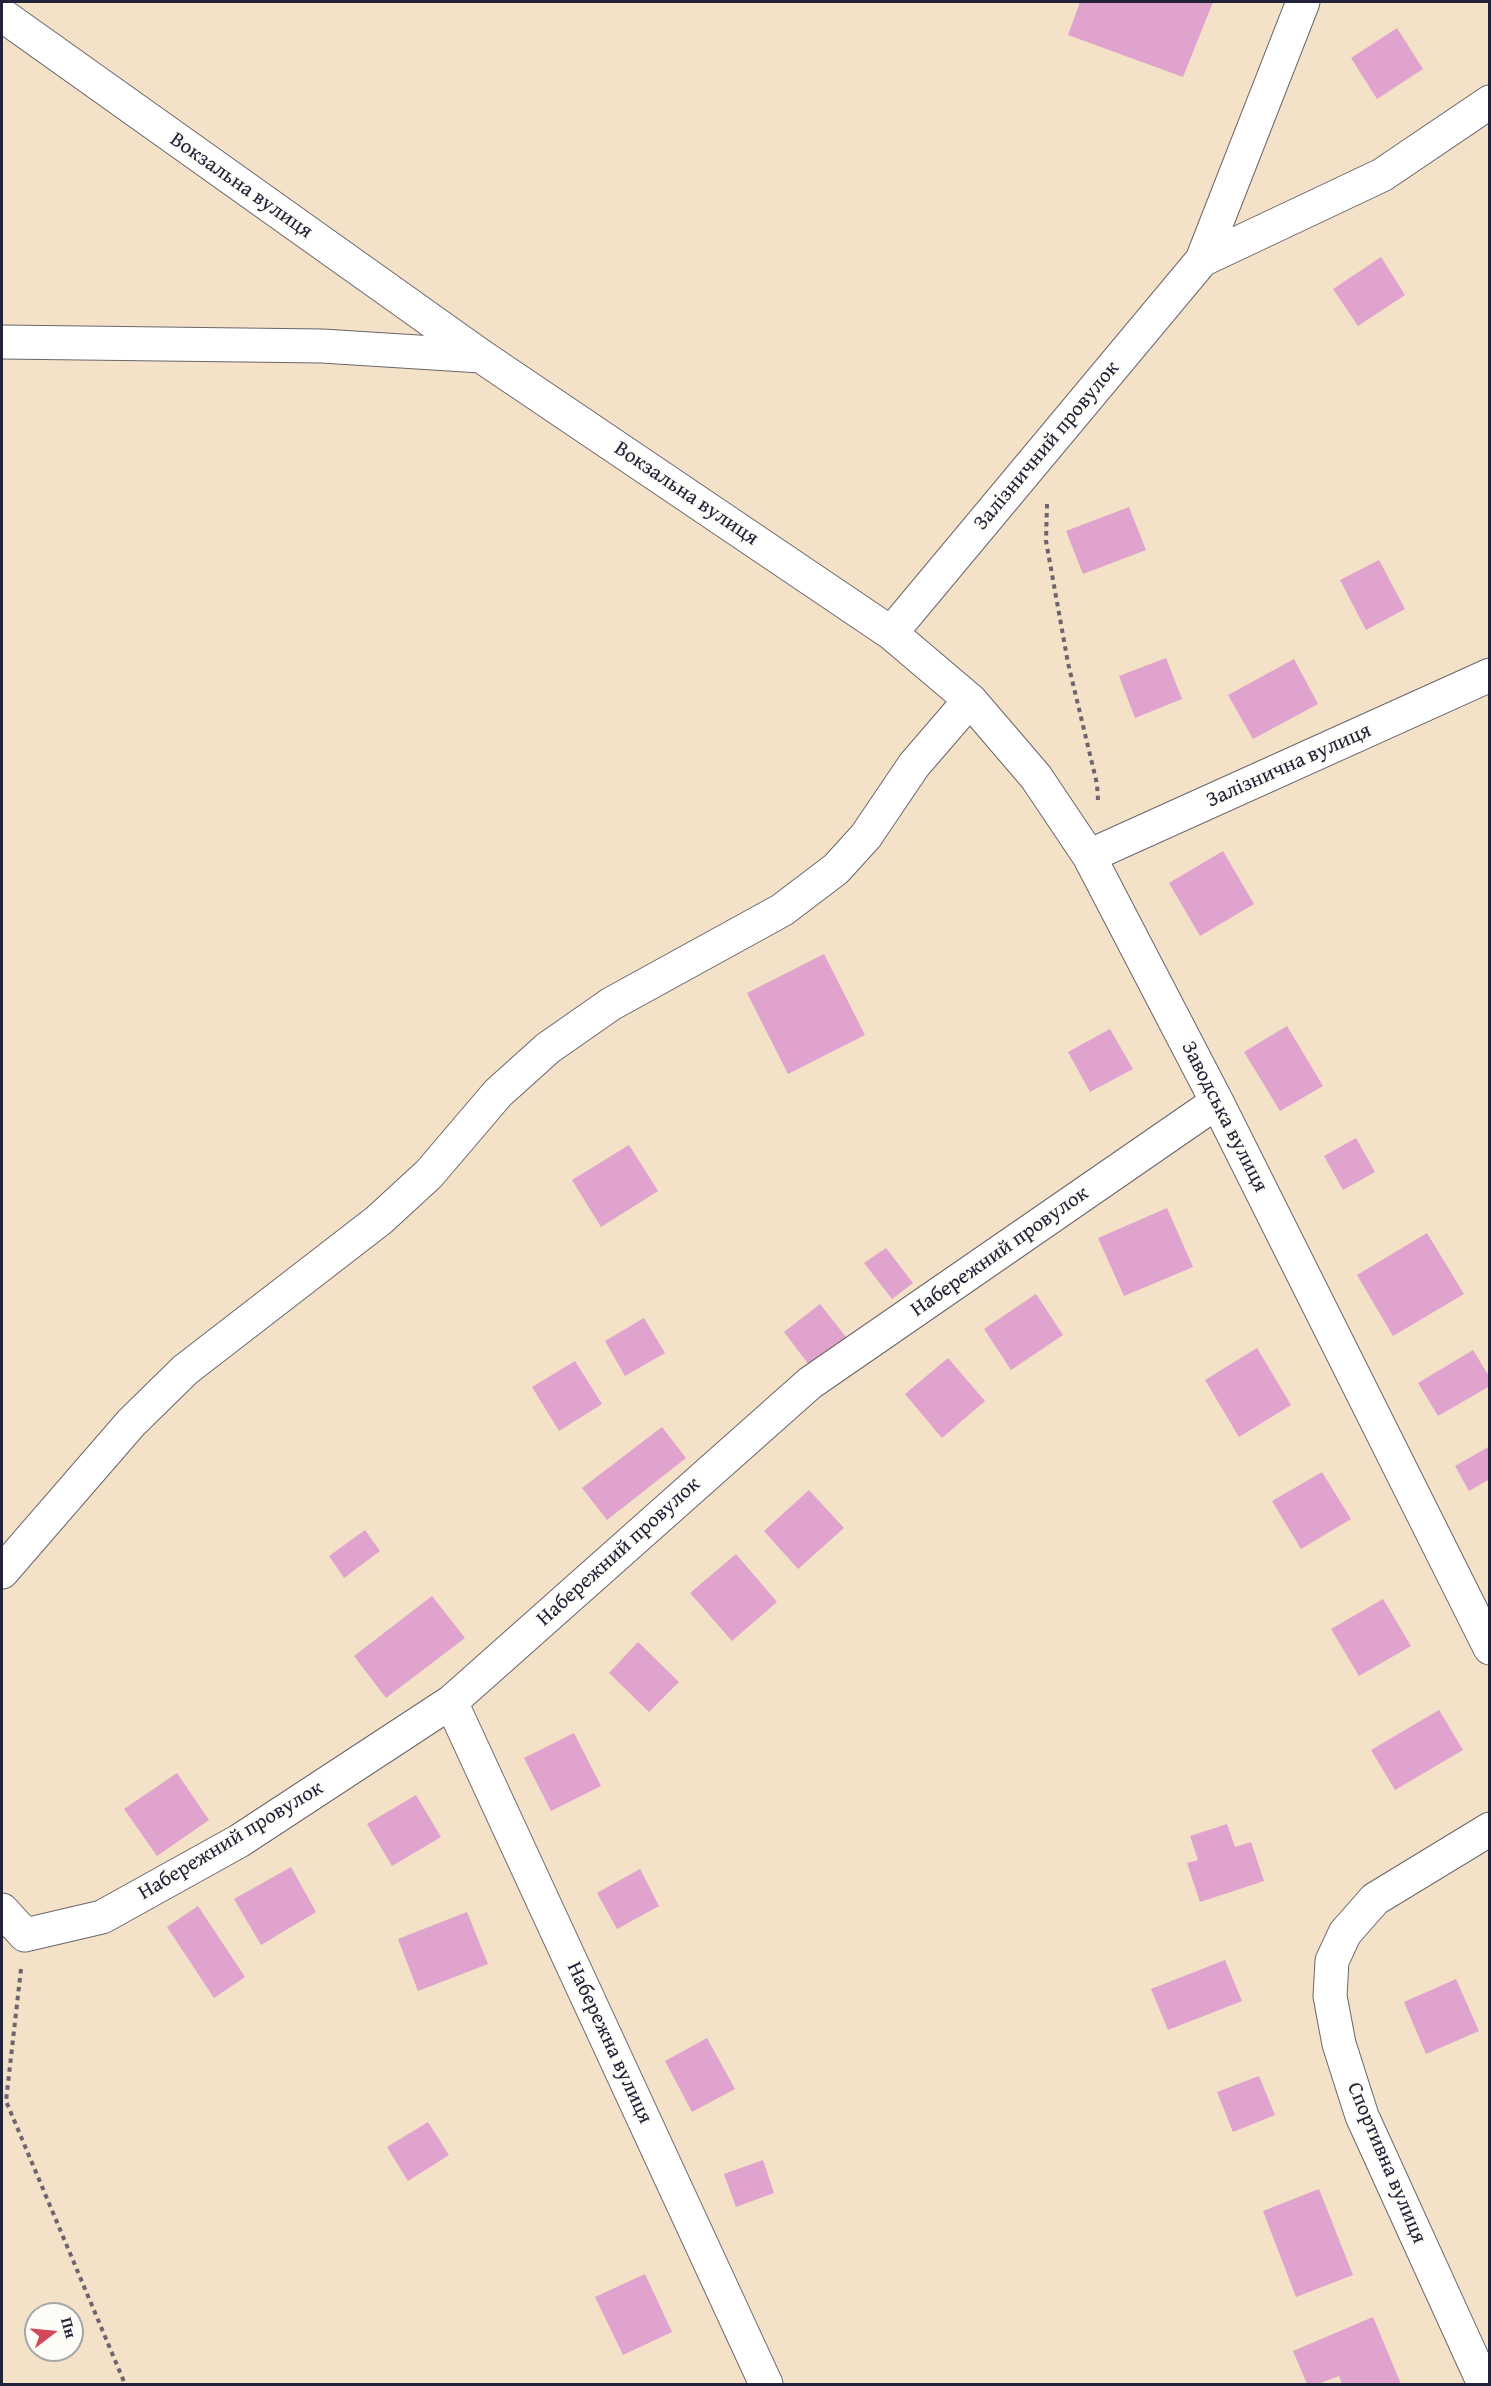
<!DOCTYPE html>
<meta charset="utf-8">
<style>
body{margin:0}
#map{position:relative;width:1491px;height:2386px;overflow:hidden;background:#f3e2c7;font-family:"Gentium Book Plus",serif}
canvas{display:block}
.frame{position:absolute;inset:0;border:3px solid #22223b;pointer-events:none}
.north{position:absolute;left:24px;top:2302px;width:60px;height:60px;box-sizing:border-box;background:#fdfcf7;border:2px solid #a5a5ac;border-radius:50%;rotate:74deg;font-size:16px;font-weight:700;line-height:24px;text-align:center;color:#22223b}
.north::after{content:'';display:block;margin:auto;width:21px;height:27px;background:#d1495b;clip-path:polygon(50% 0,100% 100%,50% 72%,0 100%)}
</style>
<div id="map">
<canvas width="1491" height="2386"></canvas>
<div class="frame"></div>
<div class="north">Пн</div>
</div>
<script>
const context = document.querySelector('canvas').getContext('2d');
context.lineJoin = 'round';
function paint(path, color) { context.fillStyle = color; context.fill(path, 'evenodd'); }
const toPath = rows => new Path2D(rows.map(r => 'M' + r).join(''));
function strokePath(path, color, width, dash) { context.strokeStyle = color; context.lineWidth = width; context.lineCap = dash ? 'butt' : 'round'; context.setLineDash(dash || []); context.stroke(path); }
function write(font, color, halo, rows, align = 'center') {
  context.font = font + ' "Gentium Book Plus",serif'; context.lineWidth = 4.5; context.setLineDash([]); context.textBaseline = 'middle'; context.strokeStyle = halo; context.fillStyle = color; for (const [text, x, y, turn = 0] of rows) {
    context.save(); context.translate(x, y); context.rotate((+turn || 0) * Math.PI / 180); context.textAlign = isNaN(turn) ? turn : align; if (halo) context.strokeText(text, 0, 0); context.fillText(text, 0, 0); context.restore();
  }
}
const building = toPath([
 [1080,2,1213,2,1183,77,1068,35],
 [1397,28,1423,69,1377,99,1351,58],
 [1381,257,1405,295,1358,326,1333,289],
 [1129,507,1146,550,1083,574,1066,531],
 [1379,560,1405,609,1366,630,1340,580],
 [1166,658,1182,699,1135,718,1119,676],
 [1294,659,1318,704,1253,739,1228,695],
 [1223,851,1254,904,1200,936,1169,883],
 [824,954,865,1035,788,1074,747,993],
 [1287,1026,1323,1086,1280,1111,1244,1052],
 [1110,1029,1133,1069,1090,1092,1068,1052],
 [1356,1138,1375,1172,1343,1190,1324,1156],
 [629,1145,658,1191,601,1227,572,1180],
 [1167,1208,1193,1267,1124,1296,1098,1238],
 [1427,1233,1464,1294,1393,1336,1357,1275],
 [886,1248,913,1283,892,1299,864,1263],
 [1036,1294,1063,1335,1011,1370,984,1329],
 [820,1304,846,1337,809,1365,784,1332],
 [644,1318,665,1353,625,1376,605,1341],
 [1257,1348,1291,1405,1239,1437,1205,1380],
 [1473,1350,1490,1378,1490,1386,1438,1416,1418,1383],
 [948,1358,985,1401,942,1438,905,1394],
 [575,1361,602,1404,559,1431,532,1387],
 [662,1427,686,1458,607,1520,582,1488],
 [1490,1446,1490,1479,1469,1491,1455,1466],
 [1322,1472,1351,1519,1301,1549,1272,1501],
 [809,1490,844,1528,798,1569,764,1531],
 [365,1530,380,1551,344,1578,329,1556],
 [736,1554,777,1602,732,1641,690,1593],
 [432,1596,465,1638,386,1698,354,1656],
 [1383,1599,1411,1646,1359,1676,1331,1629],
 [638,1642,679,1682,649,1712,609,1673],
 [1439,1710,1463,1750,1395,1790,1371,1750],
 [574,1733,601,1786,551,1811,524,1758],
 [177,1773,209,1820,157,1856,124,1809],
 [416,1795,441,1837,392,1866,367,1824],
 [1227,1824,1235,1847,1251,1842,1264,1881,1200,1902,1187,1863,1198,1860,1190,1836],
 [291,1867,316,1912,261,1945,234,1899],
 [640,1869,659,1906,617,1929,597,1893],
 [198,1906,245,1977,214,1998,167,1927],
 [467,1912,488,1964,418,1991,398,1939],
 [1225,1960,1242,2001,1168,2030,1151,1989],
 [1456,1979,1479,2031,1426,2054,1404,2002],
 [707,2038,735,2089,692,2112,665,2061],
 [1259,2076,1275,2115,1233,2132,1217,2092],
 [428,2122,449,2155,408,2181,387,2147],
 [763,2160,774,2193,736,2207,724,2174],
 [1319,2189,1353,2275,1296,2297,1263,2211],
 [645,2274,672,2332,623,2355,595,2297],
 [1373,2317,1401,2384,1342,2384,1339,2376,1318,2384,1307,2384,1293,2351]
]);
const path = toPath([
 [1047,504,1046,541,1068,663,1097,784,1098,800],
 [21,1969,6,2101,125,2384]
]);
const minor = toPath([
 [2,15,481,356,891,633,970,700,1036,777,1089,856,1217,1102,1490,1648],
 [1202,260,1382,175,1490,102],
 [2,342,322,346,481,356],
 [891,633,1202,260,1303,2],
 [1089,856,1490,675],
 [2,1572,131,1423,185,1370,379,1220,429,1174,498,1093,548,1048,611,1004,782,910,836,869,866,836,914,765,970,700],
 [451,1702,766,2384],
 [2,1910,25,1935,102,1917,239,1841,451,1702,810,1383,1217,1102],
 [1484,2384,1362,2116,1339,2044,1330,1996,1332,1961,1345,1933,1375,1899,1490,1829]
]);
const streetNames = [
 ["Вокзальна вулиця",241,186,35],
 ["Залізничний провулок",1047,446,-50],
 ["Вокзальна вулиця",686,494,34],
 ["Залізнична вулиця",1289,766,-24],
 ["Заводська вулиця",1224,1117,63],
 ["Набережний провулок",1000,1252,-35],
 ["Набережний провулок",619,1552,-42],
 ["Набережний провулок",231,1841,-31],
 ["Набережна вулиця",609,2043,65],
 ["Спортивна вулиця",1386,2163,67]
];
paint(building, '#dfa3ce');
strokePath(minor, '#6b656c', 35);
strokePath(path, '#6b656c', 4, [4.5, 4.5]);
strokePath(minor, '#fff', 33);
write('21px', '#22223b', '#fdfcf7', streetNames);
</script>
